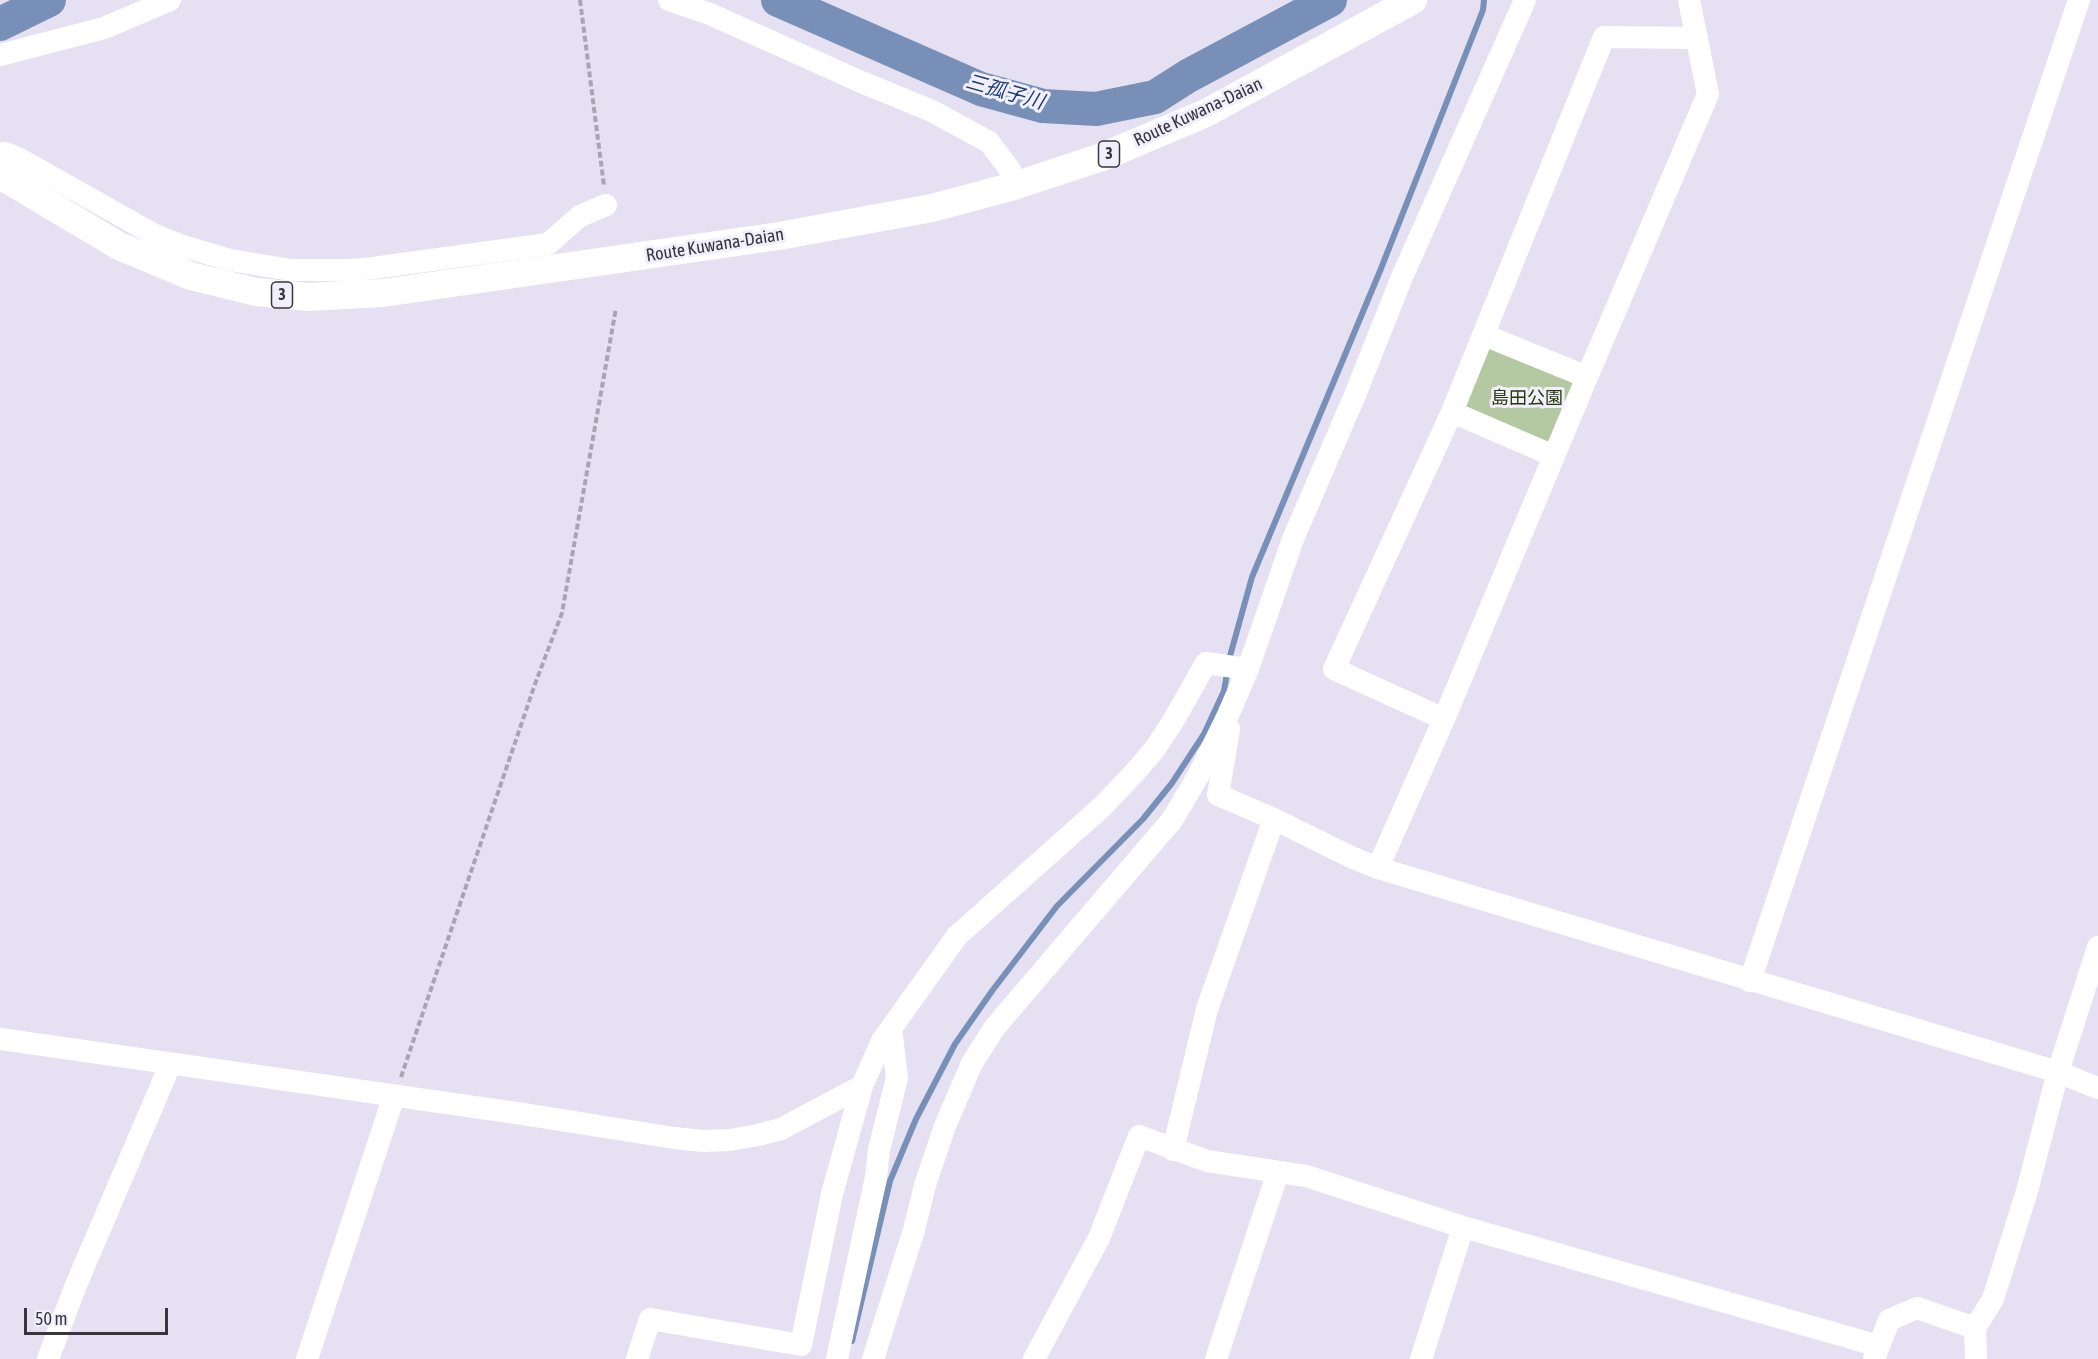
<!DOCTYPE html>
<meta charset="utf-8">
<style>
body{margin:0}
#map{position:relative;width:2098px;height:1359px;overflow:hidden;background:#e5e1f3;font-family:"Asap Condensed",sans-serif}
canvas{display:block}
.scale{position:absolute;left:24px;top:1308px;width:144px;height:27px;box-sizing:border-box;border:3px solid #37363d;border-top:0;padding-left:8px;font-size:18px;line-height:21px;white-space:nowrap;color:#37363d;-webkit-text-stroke:4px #f2effd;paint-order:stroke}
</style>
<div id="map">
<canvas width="2098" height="1359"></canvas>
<div class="scale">50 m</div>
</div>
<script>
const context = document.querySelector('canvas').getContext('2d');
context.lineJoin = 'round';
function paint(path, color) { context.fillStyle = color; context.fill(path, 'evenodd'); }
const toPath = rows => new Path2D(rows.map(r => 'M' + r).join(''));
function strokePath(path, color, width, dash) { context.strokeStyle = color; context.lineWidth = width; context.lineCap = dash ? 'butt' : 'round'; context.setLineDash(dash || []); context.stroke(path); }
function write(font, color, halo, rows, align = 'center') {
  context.font = font + ' "Asap Condensed","Noto Sans JP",sans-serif'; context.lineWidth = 6; context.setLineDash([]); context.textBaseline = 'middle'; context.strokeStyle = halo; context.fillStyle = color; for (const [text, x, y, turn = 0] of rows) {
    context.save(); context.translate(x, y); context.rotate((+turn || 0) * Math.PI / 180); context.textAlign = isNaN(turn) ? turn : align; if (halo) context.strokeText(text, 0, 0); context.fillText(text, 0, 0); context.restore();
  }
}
const green = toPath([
 [1485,342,1580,380,1551,449,1457,408]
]);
const stream = toPath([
 [852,1341,890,1181,916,1119,955,1044,992,991,1057,906,1143,819,1172,783,1204,734,1224,691,1230,656,1252,577,1380,271,1483,10,1484,0]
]);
const river = toPath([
 [778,0,981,89,1043,106,1096,109,1155,97,1188,76,1330,0],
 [0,24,49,0]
]);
const path = toPath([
 [580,0,604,186],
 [401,1077,535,684,562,613,616,308]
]);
const minor = toPath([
 [669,0,710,14,859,81,932,111,989,142,1010,170,1014,186],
 [0,55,104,28,170,0],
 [0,159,5,153,18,158,157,236,186,247,230,260,291,270,350,270,373,268,548,244,580,216,606,205],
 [1484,335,1587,377],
 [1452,412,1554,456],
 [1444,719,1334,669,1452,412,1604,37,1697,38],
 [1229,729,1218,795,1274,819],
 [1381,861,1444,719,1587,377,1708,94,1689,0],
 [1750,981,2079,0],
 [0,1039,523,1114,674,1138,703,1141,730,1140,758,1135,781,1129,862,1086,882,1041,957,936,1103,806,1136,771,1154,750,1172,723,1206,663,1248,669],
 [1173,1150,1207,1009,1274,819,1351,857,1378,868,2058,1072,2098,1088],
 [48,1359,76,1285,170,1065],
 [307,1359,394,1096],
 [637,1359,650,1319,801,1345,832,1194,862,1086],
 [837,1359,876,1177,879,1150,897,1078,891,1028],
 [873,1359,914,1230,925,1185,945,1126,972,1063,995,1027,1172,820,1197,778,1228,715,1248,669,1293,539,1355,395,1402,277,1525,0],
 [1034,1359,1099,1238,1139,1136,1207,1161,1306,1176,1463,1227,1879,1346],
 [1216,1359,1278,1172],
 [1421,1359,1463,1227],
 [1874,1359,1889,1320,1917,1308,1975,1328],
 [1976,1359,1975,1328,1993,1299,2027,1191,2058,1072,2098,947]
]);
const major = toPath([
 [0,175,119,246,191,276,256,292,308,297,383,293,779,236,932,208,1014,186,1102,157,1206,113,1413,0]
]);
const shields = [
 [1109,154,21],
 [282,295,21]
];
const shieldNames = [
 ["3",1109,154],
 ["3",282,295]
];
const streetNames = [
 ["Route Kuwana-Daian",1198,112,-25],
 ["Route Kuwana-Daian",715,245,-9]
];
const parkNames = [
 ["島田公園",1527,398]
];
const waterNames = [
 ["三孤子川",1005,92,16]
];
paint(green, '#b4c8a1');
strokePath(stream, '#7890b8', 6);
strokePath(river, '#7890b8', 34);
strokePath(path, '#a8a5b3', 4, [6, 3]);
strokePath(minor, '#fff', 22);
strokePath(major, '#fff', 28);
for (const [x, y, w] of shields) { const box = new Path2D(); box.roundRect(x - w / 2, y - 13, w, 26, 4.5); context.fillStyle = '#f2effd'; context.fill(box); strokePath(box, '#37363d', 1.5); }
write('bold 16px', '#37363d', null, shieldNames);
write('18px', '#37363d', '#f2effd', streetNames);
write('18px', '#253a08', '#f2effd', parkNames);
write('italic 20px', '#1c3b6e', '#f2effd', waterNames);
</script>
